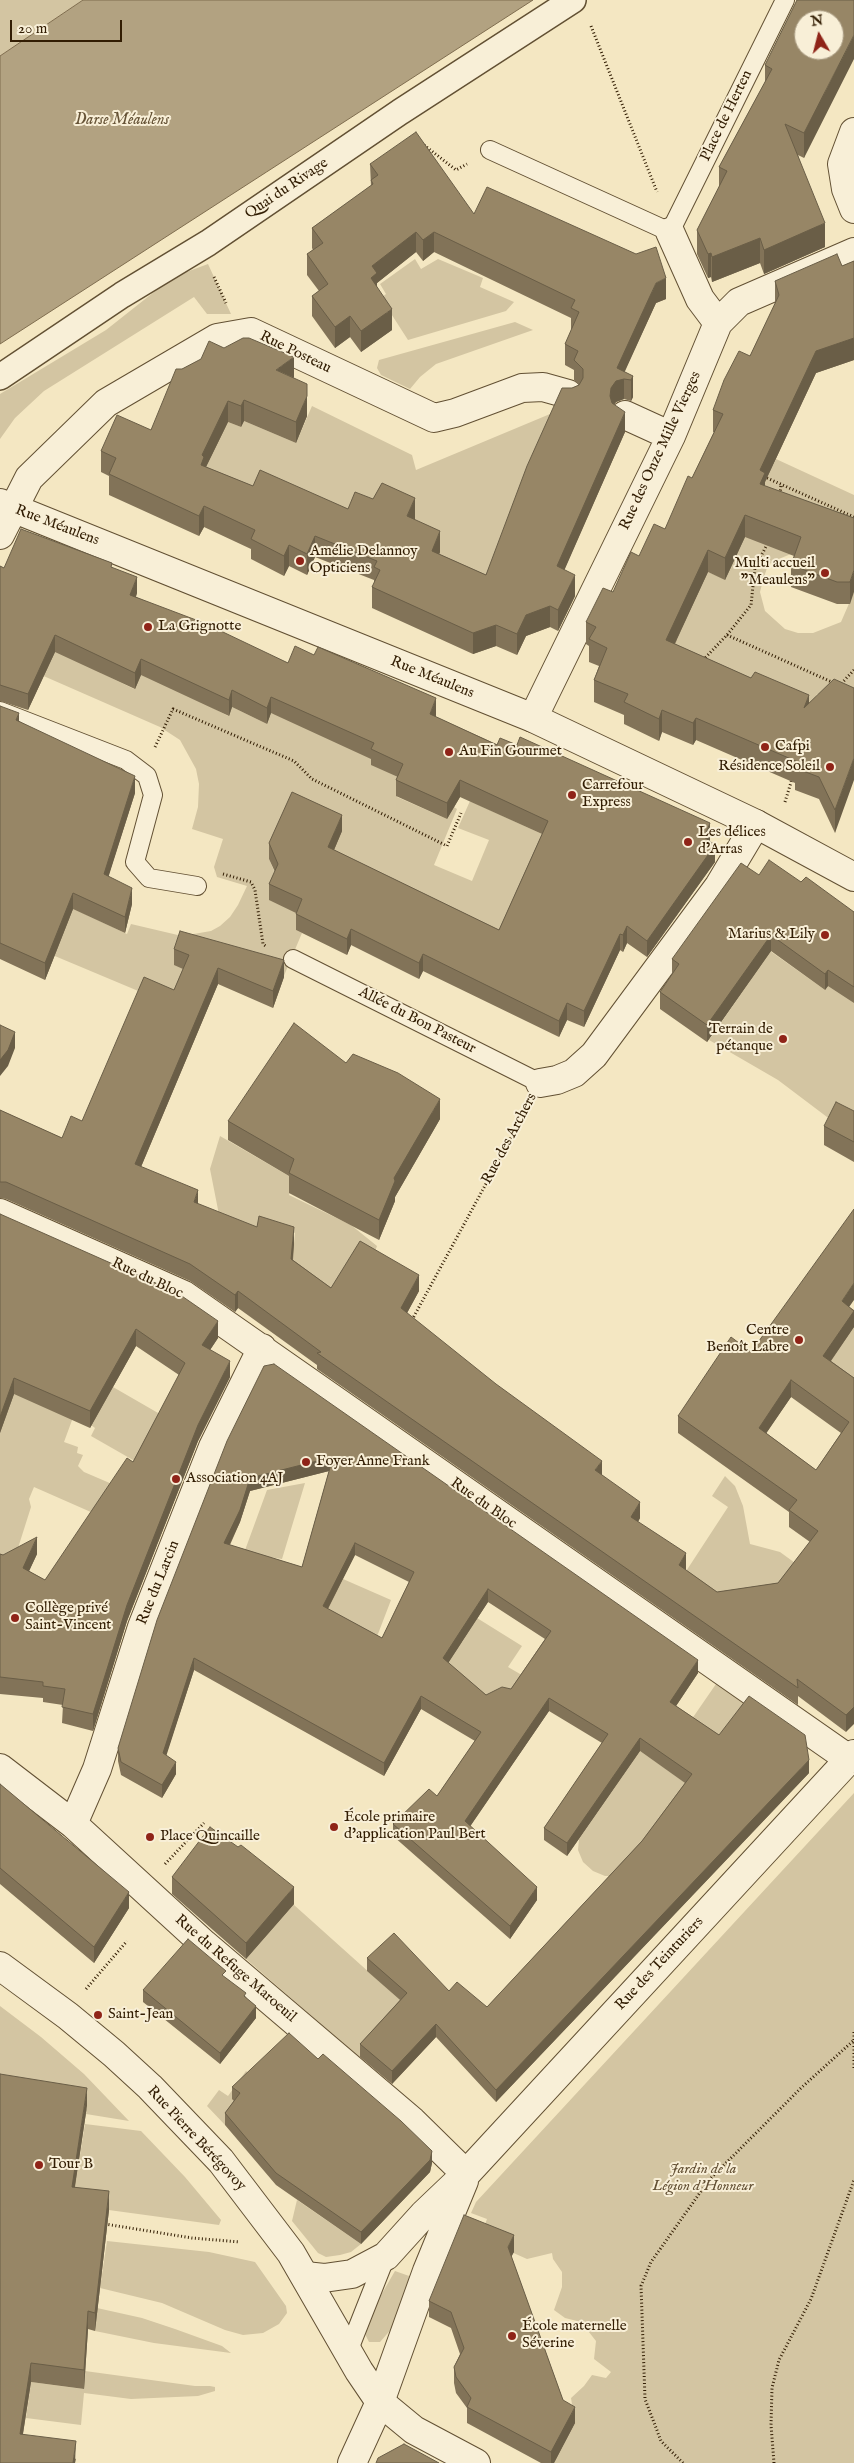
<!DOCTYPE html>
<meta charset="utf-8">
<style>
body{margin:0}
#map{position:relative;width:854px;height:2463px;overflow:hidden;background:#f4e7c2;font-family:"IM FELL English",serif}
canvas{display:block}
.north{position:absolute;left:794px;top:10px;width:50px;height:50px;box-sizing:border-box;background:#f8efd7;border:1px solid #a99b82;border-radius:50%;rotate:352deg;font-size:14px;font-weight:700;line-height:20px;text-align:center;color:#321d03}
.north::after{content:'';display:block;margin:auto;width:18px;height:22px;background:#8f2418;clip-path:polygon(50% 0,100% 100%,50% 72%,0 100%)}
.scale{position:absolute;left:10px;top:20px;width:112px;height:22px;box-sizing:border-box;border:2px solid #321d03;border-top:0;padding-left:6px;font-size:15px;line-height:18px;white-space:nowrap;color:#321d03;-webkit-text-stroke:4px #f8efd7;paint-order:stroke}
</style>
<div id="map">
<canvas width="854" height="2463"></canvas>
<div class="north">N</div>
<div class="scale">20 m</div>
</div>
<script>
const context = document.querySelector('canvas').getContext('2d');
context.lineJoin = 'round';
function paint(path, color) { context.fillStyle = color; context.fill(path, 'evenodd'); }
const toPath = rows => new Path2D(rows.map(r => 'M' + r).join(''));
function strokePath(path, color, width, dash) { context.strokeStyle = color; context.lineWidth = width; context.lineCap = dash ? 'butt' : 'round'; context.setLineDash(dash || []); context.stroke(path); }
function write(font, color, halo, rows, align = 'center') {
  context.font = font + ' "IM FELL English",serif'; context.lineWidth = 4; context.setLineDash([]); context.textBaseline = 'middle'; context.strokeStyle = halo; context.fillStyle = color; for (const [text, x, y, turn = 0] of rows) {
    context.save(); context.translate(x, y); context.rotate((+turn || 0) * Math.PI / 180); context.textAlign = isNaN(turn) ? turn : align; if (halo) context.strokeText(text, 0, 0); context.fillText(text, 0, 0); context.restore();
  }
}
const green = toPath([
 [0,0,83,0,0,56],
 [415,259,421,269,438,259,483,278,480,287,514,302,506,311,408,340,381,298,386,294,380,284],
 [208,264,231,314,207,314,194,297,44,391,15,418,0,439,0,394,106,330,173,277],
 [515,322,533,330,436,364,420,377,410,389,381,375,377,368,379,360],
 [312,406,412,455,416,470,562,409,499,594,373,520,199,475,228,422,241,427,244,421,296,443],
 [776,459,854,495,854,529,776,560,768,565,763,580,760,592,765,611,785,629,798,633,813,633,841,622,854,592,854,710,817,694,805,721,718,685,661,633,677,640,708,572,725,579,765,495,760,492],
 [58,630,101,673,134,689,143,671,228,716,232,707,267,724,271,713,363,733,403,780,397,797,447,819,454,807,457,809,434,865,472,881,489,840,458,828,470,801,544,835,504,937,369,905,292,808,269,859,278,880,302,916,296,930,302,933,283,978,229,961,174,1006,0,933,26,886,127,934,131,924,182,936,211,931,220,926,230,917,238,905,247,886,217,877,214,867,223,839,192,829,198,807,199,784,196,769,180,740,160,727,39,674],
 [756,941,825,990,834,978,854,993,854,1131,827,1117,778,1080,709,1040,750,981],
 [220,1136,294,1179,289,1195,351,1225,377,1246,360,1294,331,1305,291,1275,295,1233,283,1230,222,1230,210,1169],
 [854,1327,854,1394,823,1372],
 [13,1384,75,1412,64,1442,78,1447,77,1453,83,1455,78,1466,84,1472,112,1484,109,1520,34,1487,29,1499,31,1507,12,1567,0,1570,0,1433,10,1405],
 [113,1387,165,1417,140,1464,91,1436,95,1428,91,1425],
 [725,1476,735,1486,743,1506,750,1544,780,1552,817,1579,717,1608,679,1582,728,1507,712,1496],
 [305,1483,282,1559,244,1553,267,1490],
 [343,1579,391,1600,373,1647,323,1618],
 [430,1604,462,1642,477,1618,522,1646,508,1667,527,1678,463,1733],
 [716,1684,750,1707,719,1748,687,1726],
 [640,1751,697,1791,622,1876,605,1876,593,1871,583,1862,578,1850,579,1839],
 [854,1793,854,2463,554,2463,575,2423,571,2398,584,2386,592,2375,606,2378,611,2372,594,2359,596,2341,581,2322,565,2318,554,2310,562,2287,562,2272,553,2259,552,2253,527,2259,480,2238,487,2219,471,2213,476,2202],
 [284,1896,410,2009,389,2026,360,2058,246,1959,266,1936],
 [0,2006,41,2037,84,2074,129,2121,86,2114,87,2106,0,2092],
 [246,2071,257,2080,225,2125,207,2106,219,2090,228,2096],
 [85,2124,141,2131,185,2177,221,2220,219,2225,72,2205],
 [297,2200,361,2244,351,2252,340,2255,326,2257,318,2253,292,2221],
 [107,2241,209,2252,255,2262,286,2306,287,2313,279,2324,263,2333,243,2335,225,2330,162,2303,100,2288],
 [395,2271,412,2277,394,2326,380,2342,369,2342,362,2328],
 [97,2308,142,2318,175,2329,222,2346,231,2353,154,2343,95,2331],
 [85,2371,195,2386,210,2386,215,2387,215,2391,198,2396,131,2399,84,2393,81,2425,26,2418,31,2382,83,2389]
]);
const water = toPath([
 [83,0,533,0,0,344,0,56,83,0]
]);
const path = toPath([
 [591,26,657,192],
 [424,145,456,170,467,164],
 [214,277,226,303],
 [767,478,854,517],
 [780,494,781,485],
 [727,635,834,683],
 [703,660,727,635,751,605,755,567,768,543],
 [839,686,854,670],
 [155,747,173,709,294,761,312,779,447,846,461,813],
 [785,802,792,779],
 [223,874,251,882,255,890,263,944,267,947],
 [412,1320,525,1112],
 [165,1864,204,1823],
 [86,1989,127,1941],
 [854,2032,854,2068],
 [105,2224,192,2238,240,2242],
 [683,2463,661,2441,645,2399,641,2286,651,2262,709,2180,801,2088,853,2041],
 [774,2463,771,2425,772,2388,779,2360,811,2299,854,2180]
]);
const service = toPath([
 [490,150,670,232,785,0],
 [0,711,126,760,147,776,153,795,135,862,149,878,197,886],
 [293,959,540,1083],
 [348,2352,386,2256]
]);
const pedestrian = toPath([
 [0,377,122,295,208,243,400,112,573,0]
]);
const minor = toPath([
 [854,132,842,164,846,189,854,209],
 [670,232,700,299,718,323],
 [625,415,671,436],
 [0,535,29,478,106,403,217,338,251,332,434,418,455,413,522,388,543,387,568,394],
 [533,718,671,436,718,323,739,302,854,252],
 [540,1083,557,1080,574,1073,594,1055,719,886,756,824],
 [0,1213,184,1295,849,1759],
 [0,1768,73,1824,204,1944,412,2121,466,2174],
 [73,1824,97,1769,142,1627,213,1447,262,1348],
 [305,2276,324,2278,352,2274,386,2256,424,2214,466,2174,854,1754],
 [352,2463,380,2402,427,2271,464,2181]
]);
const tertiary = toPath([
 [0,503,533,718,756,824,854,877],
 [0,1966,68,2016,114,2054,150,2087,221,2161,291,2253,359,2371,380,2402,414,2430,476,2463]
]);
const wall = toPath([
 [854,0,804,158,798,155,825,247,764,274,760,263,712,282,711,277,708,278,697,254,697,230,719,187,719,167,765,82,765,65],
 [370,164,474,214,666,299,656,303,624,372,633,376,633,397,631,401,624,399,616,402,614,405,625,432,564,570,575,596,558,631,550,627,526,636,517,655,496,646,473,654,372,608,372,587,374,584,374,580,315,557,307,575,289,566,284,576,251,559,251,549,204,527,199,536,109,495,109,476,101,472,101,451,151,430,182,369,224,348,294,378,307,416,296,443,244,421,241,427,228,422,206,467,253,486,348,509,415,519,414,519,440,552,439,554,486,575,572,388,579,385,574,380,574,370,565,365,565,344,572,329,571,329,571,318,434,252,423,261,416,252,377,283,377,287,392,330,361,352,350,337,335,348,312,316,312,296,319,291,307,275,307,254,313,250,312,248,312,228,371,186],
 [854,261,854,360,816,373,765,482,765,486,854,518,850,604,837,604,791,587,791,565,794,556,745,537,725,580,708,572,675,644,809,704,854,688,835,833,819,799,795,790,795,783,696,740,693,745,662,732,659,741,624,724,624,715,594,702,594,680,599,666,589,662,589,646,586,644,586,622,613,592,639,556,665,529,692,478,714,432,713,432,713,410,750,356,775,304,775,281,842,266],
 [0,566,4,568,112,567,137,593,136,597,288,663,436,715,436,717,710,840,710,841,715,862,647,957,627,943,623,952,620,950,584,1027,567,1020,559,1037,423,971,419,979,351,945,347,955,296,930,296,913,269,900,269,884,275,872,269,859,269,843,342,831,334,850,499,930,542,834,460,797,447,819,396,796,396,780,398,777,371,765,371,759,271,713,267,724,232,707,229,716,141,675,135,689,55,652,28,710,0,701],
 [0,706,19,721,135,793,108,877,132,904,125,933,73,909,45,980,0,959],
 [759,875,801,882,854,912,854,1003,828,986,825,990,771,951,707,1042,660,1009,660,992,672,974,672,959],
 [174,949,284,977,273,1008,218,984,141,1167,198,1204,294,1244,293,1260,331,1288,419,1291,407,1313,602,1475,640,1518,638,1522,686,1570,717,1592,778,1583,810,1542,789,1527,789,1512,678,1433,678,1416,751,1352,849,1307,854,1310,854,1327,831,1361,854,1378,846,1732,798,1696,798,1705,317,1369,317,1365,238,1308,235,1312,190,1281,6,1199,0,1198,0,1110,62,1138,82,1121,174,990,183,969,174,965],
 [791,1397,841,1433,816,1470,766,1433],
 [346,1063,440,1119,395,1197,395,1201,379,1240,289,1193,289,1176,228,1140,228,1121],
 [854,1111,854,1162,824,1145,824,1126],
 [0,1214,218,1338,210,1350,230,1377,198,1441,127,1621,93,1731,62,1723,63,1705,43,1702,43,1698,0,1694,0,1554,3,1555,37,1554,29,1571,45,1580,133,1462,179,1375,136,1346,90,1428,14,1394,0,1433],
 [264,1366,698,1673,676,1706,719,1735,809,1773,496,2102,436,2037,392,2084,360,2057,360,2044,400,2000,367,1971,367,1958,487,2007,642,1841,685,1783,640,1751,567,1856,544,1840,544,1828,602,1743,549,1711,470,1826,537,1900,510,1939,393,1836,393,1824,437,1796,475,1741,421,1709,384,1776,194,1670,166,1755,176,1774,162,1798,121,1775,118,1761,118,1748],
 [329,1471,302,1567,230,1545,240,1522,250,1491],
 [355,1555,409,1582,382,1638,328,1609],
 [488,1602,545,1639,511,1689,486,1695,448,1663],
 [0,1784,129,1908,94,1963,0,1884],
 [238,1847,294,1904,246,1959,172,1894,172,1877],
 [226,1978,246,1997,256,2018,220,2064,143,2002,143,1990],
 [232,2087,432,2163,430,2172,361,2244,276,2185,225,2125,225,2113,234,2101,232,2099],
 [87,2106,75,2187,109,2210,95,2331,88,2329,84,2389,31,2382,23,2434,76,2459,75,2463,0,2463],
 [514,2252,511,2256,563,2400,575,2423,554,2463,541,2463,467,2423,467,2408,456,2393,454,2383,454,2367,460,2354,451,2328,429,2317,429,2301]
]);
const shadedWall = toPath([
 [854,35,854,59,804,158,804,133],
 [825,223,825,247,764,274,764,250],
 [416,232,416,252,377,283,377,294,371,278,372,266],
 [434,232,434,252,423,261,423,240],
 [760,238,760,263,712,282,712,257],
 [711,253,711,277,708,278,708,254],
 [666,278,666,299,656,303,621,380,624,379,624,399,616,402,611,409,610,396,611,388,617,368,656,283],
 [392,309,392,330,361,352,361,331],
 [350,316,350,337,335,348,335,327],
 [854,338,854,360,816,373,765,482,765,495,760,483,760,470,816,351],
 [294,357,294,378,276,370],
 [633,376,633,397,631,401,631,380],
 [307,396,307,416,296,443,296,422],
 [244,400,244,421,241,427,241,406],
 [228,401,228,422,204,471,201,465,202,455],
 [625,412,625,432,557,587,557,566],
 [415,498,415,519,407,537,407,516],
 [204,506,204,527,199,536,199,516],
 [745,515,745,537,725,580,725,558],
 [440,531,440,552,432,572,432,551],
 [315,536,315,557,307,575,307,554],
 [289,545,289,566,284,576,284,556],
 [708,550,708,572,666,662,666,640],
 [854,570,854,592,850,604,850,582],
 [575,575,575,596,558,631,558,610],
 [137,577,137,593,130,611,130,595],
 [550,606,550,627,526,636,517,655,517,634,526,615],
 [496,625,496,646,473,654,473,633],
 [55,635,55,652,28,710,28,694],
 [141,659,141,675,135,689,135,673],
 [232,690,232,707,229,716,229,700],
 [809,695,809,717,804,708],
 [271,697,271,713,267,724,267,708],
 [436,698,436,715,430,731,430,714],
 [662,710,662,732,659,741,659,719],
 [19,713,19,730,16,720],
 [696,718,696,740,693,745,693,723],
 [854,758,854,780,835,833,835,810],
 [135,776,135,793,104,891,104,874],
 [460,780,460,797,447,819,447,803],
 [342,815,342,831,328,864,328,847],
 [710,823,710,840,704,854,704,837],
 [715,845,715,862,647,957,647,941],
 [132,888,132,904,125,933,125,917],
 [73,893,73,909,45,980,45,963],
 [627,926,627,943,623,952,623,935],
 [351,929,351,945,347,955,347,939],
 [620,934,620,950,584,1027,584,1011],
 [771,935,771,951,707,1042,707,1025],
 [423,954,423,971,419,979,419,963],
 [284,960,284,977,273,1008,273,991],
 [218,968,218,984,135,1181,135,1164],
 [828,970,828,986,825,990,825,974],
 [567,1003,567,1020,559,1037,559,1021],
 [15,1032,15,1048,8,1066,0,1076,0,1060],
 [440,1099,440,1119,395,1197,395,1201,379,1240,379,1220,394,1178],
 [198,1190,198,1207,194,1202],
 [294,1227,294,1244,291,1275,291,1259],
 [419,1275,419,1291,401,1324,401,1308],
 [854,1283,854,1300,842,1317,842,1301],
 [238,1291,238,1308,235,1312,235,1295],
 [854,1311,854,1327,823,1372,823,1356],
 [218,1321,218,1338,202,1362,202,1345],
 [136,1329,136,1346,90,1428,90,1411],
 [230,1361,230,1377,198,1441,127,1621,93,1731,93,1714,127,1605,198,1425],
 [14,1378,14,1394,0,1433,0,1417],
 [791,1380,791,1397,759,1444,759,1428],
 [333,1457,333,1470,250,1491,240,1522,224,1556,224,1543,250,1478],
 [602,1461,602,1477,595,1470],
 [640,1502,640,1518,631,1534,631,1517],
 [37,1537,37,1554,23,1584,23,1568],
 [355,1543,355,1555,323,1618,323,1606],
 [686,1553,686,1570,679,1582,679,1565],
 [488,1589,488,1602,443,1671,443,1658],
 [194,1658,194,1670,163,1766,163,1753],
 [698,1660,698,1673,670,1715,670,1702],
 [421,1696,421,1709,384,1776,384,1763],
 [549,1698,549,1711,465,1834,465,1821],
 [854,1707,854,1724,846,1732,846,1715],
 [640,1738,640,1751,567,1856,567,1843],
 [809,1760,809,1773,496,2102,496,2090],
 [176,1762,176,1774,162,1798,162,1785],
 [294,1887,294,1904,246,1959,246,1943],
 [537,1887,537,1900,510,1939,510,1926],
 [129,1892,129,1908,94,1963,94,1947],
 [256,2006,256,2018,220,2064,220,2053],
 [436,2024,436,2037,392,2084,392,2071],
 [87,2088,87,2106,72,2205,72,2187],
 [432,2151,432,2163,430,2172,361,2244,361,2232],
 [109,2191,109,2210,95,2331,95,2313],
 [514,2235,514,2252,508,2263,508,2247],
 [88,2311,88,2329,84,2389,84,2370],
 [31,2363,31,2382,20,2452,20,2434],
 [575,2407,575,2423,554,2463,551,2463,551,2452],
 [76,2441,75,2463,73,2463]
]);
const building = toPath([
 [797,0,854,0,854,35,804,133,785,124,825,223,764,250,760,238,712,257,711,253,708,254,697,230,727,171,719,167,772,69,765,65,797,0],
 [804,20,834,20,834,50,804,50,804,20],
 [416,132,474,214,487,187,636,254,656,247,666,278,656,283,617,368,633,376,631,380,624,379,616,381,611,388,610,396,612,403,625,412,557,566,575,575,558,610,550,606,526,615,517,634,496,625,473,633,372,587,380,570,374,567,377,561,315,536,307,554,289,545,284,556,251,539,255,530,204,506,199,516,109,474,116,458,101,451,117,415,151,430,176,369,182,369,201,359,209,341,224,348,243,338,249,338,294,357,276,370,307,384,307,396,296,422,244,400,241,406,228,401,202,455,204,457,201,465,253,486,260,470,348,509,355,492,373,499,382,483,415,498,407,516,440,531,432,551,486,575,527,466,562,388,572,388,579,385,583,378,583,369,574,360,578,351,565,344,579,312,571,308,575,300,434,232,423,240,416,232,372,266,377,273,371,278,392,309,361,331,350,316,335,327,312,296,328,284,307,254,323,243,312,228,373,184,371,180,378,175,370,164,416,132],
 [837,254,842,266,854,261,854,338,816,351,760,470,765,473,760,484,854,518,854,570,850,582,837,582,791,565,801,537,745,515,725,558,708,550,666,640,751,678,755,672,809,695,804,708,834,679,854,688,854,758,835,810,819,777,795,768,798,762,696,718,693,723,662,710,659,719,624,702,628,694,594,680,607,648,589,639,596,627,586,622,603,588,613,592,631,552,639,556,654,524,665,529,688,476,692,478,723,414,713,410,724,380,739,351,750,356,779,295,775,281,837,254],
 [21,529,112,563,111,567,137,577,130,595,204,623,288,663,295,646,314,655,318,647,436,698,430,714,497,745,500,738,517,745,520,737,710,823,704,837,715,845,647,941,627,926,623,935,620,934,584,1011,567,1003,559,1021,423,954,419,963,351,929,347,939,296,914,302,899,269,884,278,864,269,843,292,792,342,815,328,847,499,930,548,821,460,780,447,803,396,780,403,764,371,749,374,743,271,697,267,708,232,690,229,700,141,659,135,673,55,635,28,694,0,685,0,566,4,568,21,529],
 [0,706,19,713,16,720,135,776,104,874,132,888,125,917,73,893,45,963,0,943,0,706],
 [769,860,801,882,806,877,854,912,854,987,828,970,825,974,771,935,707,1025,660,992,679,964,672,959,741,863,759,875,769,860],
 [180,931,284,960,273,991,218,968,135,1164,198,1190,194,1202,257,1227,259,1216,294,1227,291,1259,331,1288,360,1241,419,1275,401,1308,496,1384,602,1461,595,1470,640,1502,631,1517,686,1553,679,1565,717,1592,778,1583,818,1531,789,1510,797,1500,678,1416,731,1337,751,1352,854,1209,854,1283,842,1301,854,1311,823,1356,854,1378,854,1707,846,1715,797,1679,798,1688,317,1353,321,1352,238,1291,235,1295,190,1264,6,1182,0,1182,0,1110,62,1138,71,1116,82,1121,144,977,174,990,189,955,174,949,180,931],
 [791,1380,849,1422,816,1470,759,1428,791,1380],
 [294,1023,346,1063,353,1054,398,1073,440,1099,394,1178,395,1181,379,1220,289,1173,294,1159,228,1121,294,1023],
 [0,1025,15,1032,8,1050,0,1060,0,1025],
 [836,1102,854,1111,854,1142,824,1126,836,1102],
 [0,1214,176,1292,218,1321,202,1345,230,1361,198,1425,127,1605,93,1714,62,1707,65,1689,43,1686,43,1682,0,1677,0,1554,3,1555,37,1537,23,1568,45,1580,127,1458,133,1462,185,1363,136,1329,90,1411,14,1378,0,1417,0,1214],
 [274,1364,698,1660,670,1702,719,1735,749,1696,805,1735,809,1760,496,2090,436,2024,392,2071,360,2044,407,1993,367,1958,394,1933,449,1991,457,1982,487,2007,642,1841,692,1774,640,1738,567,1843,544,1828,608,1734,549,1698,465,1821,537,1887,510,1926,393,1824,429,1789,437,1796,481,1732,421,1696,384,1763,194,1658,163,1753,176,1762,162,1785,121,1762,118,1748,157,1620,227,1441,264,1366,274,1364],
 [333,1457,302,1567,224,1543,240,1510,250,1478,333,1457],
 [355,1543,414,1572,382,1638,323,1606,355,1543],
 [488,1589,551,1631,511,1689,502,1687,486,1695,443,1658,488,1589],
 [0,1784,129,1892,94,1947,0,1868,0,1784],
 [210,1827,238,1847,241,1845,294,1887,246,1943,172,1877,210,1827],
 [188,1939,226,1971,222,1975,246,1993,244,1996,256,2006,220,2053,143,1990,188,1939],
 [289,2033,318,2059,323,2054,401,2121,432,2151,430,2160,361,2232,276,2173,225,2113,240,2093,232,2087,289,2033],
 [0,2074,87,2088,72,2187,109,2191,95,2313,88,2311,84,2370,31,2363,20,2434,76,2441,73,2463,0,2463,0,2074],
 [464,2215,514,2235,508,2247,563,2400,575,2407,551,2452,467,2407,471,2398,456,2377,454,2367,464,2348,451,2312,429,2301,464,2215],
 [404,2444,439,2463,376,2463,378,2458,404,2444]
]);
const markers = [
 [300,561,5,"#8f2418"],
 [825,573,5,"#8f2418"],
 [148,627,5,"#8f2418"],
 [765,747,5,"#8f2418"],
 [449,752,5,"#8f2418"],
 [830,767,5,"#8f2418"],
 [572,795,5,"#8f2418"],
 [688,842,5,"#8f2418"],
 [825,935,5,"#8f2418"],
 [783,1039,5,"#8f2418"],
 [799,1340,5,"#8f2418"],
 [306,1462,5,"#8f2418"],
 [176,1479,5,"#8f2418"],
 [15,1618,5,"#8f2418"],
 [334,1827,5,"#8f2418"],
 [150,1837,5,"#8f2418"],
 [98,2015,5,"#8f2418"],
 [39,2165,5,"#8f2418"],
 [512,2336,5,"#8f2418"]
];
const streetNames = [
 ["Place de Herten",727,116,-64],
 ["Quai du Rivage",287,189,-34],
 ["Rue Posteau",295,353,26],
 ["Rue des Onze Mille Vierges",661,451,-65],
 ["Rue Méaulens",57,526,21],
 ["Rue Méaulens",432,678,22],
 ["Allée du Bon Pasteur",417,1021,27],
 ["Rue des Archers",510,1139,-62],
 ["Rue du Bloc",147,1279,25],
 ["Rue du Bloc",483,1504,35],
 ["Rue du Larcin",159,1583,-68],
 ["Rue des Teinturiers",660,1964,-47],
 ["Rue du Refuge Maroeuil",235,1969,41],
 ["Rue Pierre Bérégovoy",196,2139,47]
];
const poiNames = [
 ["Amélie Delannoy",310,552],
 ["Opticiens",310,569],
 ["Multi accueil",815,564,"right"],
 ["\"Meaulens\"",815,581,"right"],
 ["La Grignotte",158,627],
 ["Cafpi",775,747],
 ["Au Fin Gourmet",459,752],
 ["Résidence Soleil",820,767,"right"],
 ["Carrefour",582,786],
 ["Express",582,803],
 ["Les délices",698,833],
 ["d’Arras",698,850],
 ["Marius & Lily",815,935,"right"],
 ["Terrain de",773,1030,"right"],
 ["pétanque",773,1047,"right"],
 ["Centre",789,1331,"right"],
 ["Benoît Labre",789,1348,"right"],
 ["Foyer Anne Frank",316,1462],
 ["Association 4AJ",186,1479],
 ["Collège privé",25,1609],
 ["Saint-Vincent",25,1626],
 ["École primaire",344,1818],
 ["d'application Paul Bert",344,1835],
 ["Place Quincaille",160,1837],
 ["Saint-Jean",108,2015],
 ["Tour B",49,2165],
 ["École maternelle",522,2327],
 ["Séverine",522,2344]
];
const parkNames = [
 ["Jardin de la",703,2170],
 ["Légion d'Honneur",703,2187]
];
const waterNames = [
 ["Darse Méaulens",122,121]
];
paint(green, '#d3c5a2');
paint(water, '#b2a281');
strokePath(water, '#7f6d4f', 1);
strokePath(service, '#625033', 20);
strokePath(pedestrian, '#625033', 28);
strokePath(minor, '#625033', 30);
strokePath(tertiary, '#625033', 30);
strokePath(path, '#321d03', 3, [1, 2.5]);
strokePath(service, '#f8efd7', 18);
strokePath(pedestrian, '#f8efd7', 25);
strokePath(minor, '#f8efd7', 28);
strokePath(tertiary, '#f8efd7', 28);
paint(wall, '#827358');
paint(shadedWall, '#6a5e47');
paint(building, '#978666');
strokePath(building, '#6a5e47', 1);
for (const [x, y, r, color] of markers) { const dot = new Path2D(); dot.arc(x, y, r, 0, 2 * Math.PI); context.fillStyle = color; context.fill(dot); strokePath(dot, '#f8efd7', 2); }
write('15px', '#321d03', '#f8efd7', streetNames);
write('15px', '#321d03', '#f8efd7', poiNames, 'left');
write('italic 15px', '#624f33', '#f8efd7', parkNames);
write('italic 16px', '#655235', '#f8efd7', waterNames);
</script>
